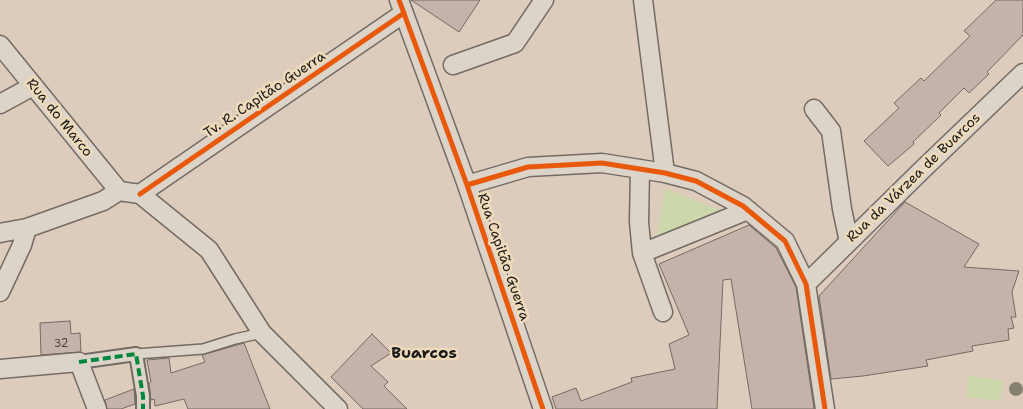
<!DOCTYPE html>
<meta charset="utf-8">
<style>
body{margin:0}
canvas{display:block;background:#ddcbbc}
</style>
<canvas width="1023" height="409"></canvas>
<script>
const context = document.querySelector('canvas').getContext('2d');
context.lineJoin = 'round';
function paint(path, color) { context.fillStyle = color; context.fill(path, 'evenodd'); }
const toPath = rows => new Path2D(rows.map(r => 'M' + r).join(''));
function strokePath(path, color, width, dash) { context.strokeStyle = color; context.lineWidth = width; context.lineCap = dash ? 'butt' : 'round'; context.setLineDash(dash || []); context.stroke(path); }
function write(font, color, halo, rows, align = 'center') {
  context.font = font + ' "Shantell Sans",sans-serif'; context.lineWidth = 5; context.setLineDash([]); context.textBaseline = 'middle'; context.strokeStyle = halo; context.fillStyle = color; for (const [text, x, y, turn = 0] of rows) {
    context.save(); context.translate(x, y); context.rotate((+turn || 0) * Math.PI / 180); context.textAlign = isNaN(turn) ? turn : align; if (halo) context.strokeText(text, 0, 0); context.fillText(text, 0, 0); context.restore();
  }
}
const green = toPath([
 [665,188,727,213,656,240],
 [968,376,1003,380,1000,401,966,397]
]);
const building = toPath([
 [411,0,480,0,459,32,411,0],
 [996,0,1023,0,1023,35,987,72,989,74,969,93,964,88,939,113,941,115,913,142,914,144,888,166,864,141,899,108,894,103,921,78,924,81,970,36,964,31,996,0],
 [905,202,979,244,964,267,1019,271,1012,292,1016,317,1011,317,1014,328,1008,329,1009,340,972,346,973,351,926,360,928,366,863,376,831,379,819,296,905,202],
 [749,225,776,248,796,287,814,409,752,409,731,279,723,280,717,409,556,409,552,397,576,388,581,401,632,382,631,378,675,369,669,344,689,335,659,264,749,225],
 [70,321,71,334,80,333,81,352,41,355,40,323,70,321],
 [372,334,391,353,371,366,388,382,384,386,407,409,363,409,331,377,372,334],
 [244,343,270,409,188,409,184,399,155,406,154,399,151,400,149,383,151,382,147,360,169,358,171,373,205,362,202,355,244,343],
 [134,389,135,404,121,409,107,409,105,400,134,389]
]);
const service = toPath([
 [136,354,203,349,235,339,262,333]
]);
const pedestrian = toPath([
 [79,362,136,354,143,396,143,409]
]);
const minor = toPath([
 [399,0,467,185,543,409],
 [643,0,665,173],
 [0,45,119,191],
 [453,65,515,43,544,0],
 [0,104,33,86],
 [814,109,831,131,842,209,849,242],
 [640,169,639,222,642,253,663,312],
 [467,185,528,167,602,163,665,173,696,181,743,206,785,241,806,284,825,409],
 [119,191,140,194,209,250,262,333,338,409],
 [140,194,404,13],
 [0,233,27,228,103,201,119,191],
 [642,253,748,210],
 [806,284,923,169,1023,73],
 [0,292,22,245,27,228],
 [0,369,79,362,97,409]
]);
const quiet = toPath([
 [79,362,136,354,143,396,143,409]
]);
const cycleway = toPath([
 [399,0,467,185,543,409],
 [467,185,528,167,602,163,665,173,696,181,743,206,785,241,806,284,825,409],
 [140,194,404,13]
]);
const trees = [
 [1016,389]
];
const numberNames = [
 ["32",61,344]
];
const streetNames = [
 ["Tv. R. Capitão Guerra",265,95,-34],
 ["Rua do Marco",59,118,51],
 ["Rua da Várzea de Buarcos",914,178,-44],
 ["Rua Capitão Guerra",503,257,71]
];
const quarterNames = [
 ["Buarcos",424,354]
];
paint(green, '#ccd8ab');
paint(building, '#c5b3ab');
strokePath(building, '#736b64', 1);
strokePath(service, '#736b64', 12);
strokePath(pedestrian, '#736b64', 16);
strokePath(minor, '#736b64', 21);
strokePath(service, '#ddd4c9', 9);
strokePath(pedestrian, '#ddd4c9', 12);
strokePath(minor, '#ddd4c9', 18);
strokePath(quiet, '#00873e', 4, [8, 4]);
strokePath(cycleway, '#e8590c', 5);
context.fillStyle = '#858172';
for (const [x, y] of trees) { context.beginPath(); context.arc(x, y, 7, 0, 2 * Math.PI); context.fill(); }
write('11px', '#494442', null, numberNames);
write('14px', '#1c1c1c', '#efdbb9', streetNames);
write('bold 16px', '#1c1c1c', '#efdbb9', quarterNames);
</script>
